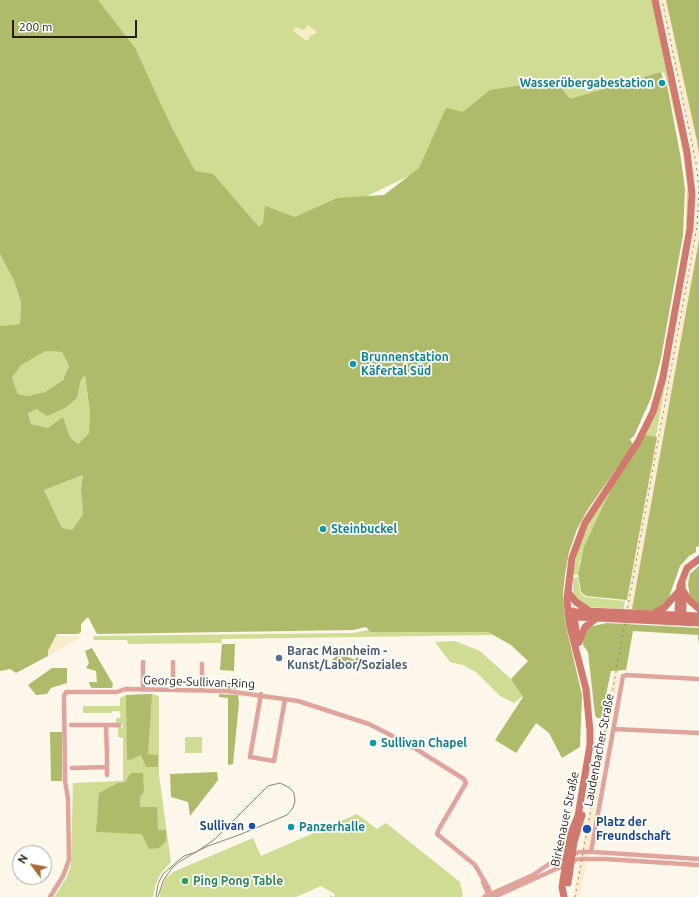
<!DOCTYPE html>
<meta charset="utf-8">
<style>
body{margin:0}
#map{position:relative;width:699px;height:897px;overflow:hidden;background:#fdf6ea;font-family:Ubuntu,sans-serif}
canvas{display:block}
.north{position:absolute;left:12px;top:845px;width:40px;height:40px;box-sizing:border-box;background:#fff;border:1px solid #a7a5a1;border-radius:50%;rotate:302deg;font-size:11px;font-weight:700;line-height:16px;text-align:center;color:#241e13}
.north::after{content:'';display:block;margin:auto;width:14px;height:18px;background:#aa6b32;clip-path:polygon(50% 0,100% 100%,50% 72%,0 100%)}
.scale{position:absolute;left:12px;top:20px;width:125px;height:18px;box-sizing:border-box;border:2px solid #241e13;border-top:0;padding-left:5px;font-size:12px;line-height:14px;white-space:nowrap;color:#241e13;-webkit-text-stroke:3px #fff;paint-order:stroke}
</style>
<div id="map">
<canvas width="699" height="897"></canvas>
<div class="north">N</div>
<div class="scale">200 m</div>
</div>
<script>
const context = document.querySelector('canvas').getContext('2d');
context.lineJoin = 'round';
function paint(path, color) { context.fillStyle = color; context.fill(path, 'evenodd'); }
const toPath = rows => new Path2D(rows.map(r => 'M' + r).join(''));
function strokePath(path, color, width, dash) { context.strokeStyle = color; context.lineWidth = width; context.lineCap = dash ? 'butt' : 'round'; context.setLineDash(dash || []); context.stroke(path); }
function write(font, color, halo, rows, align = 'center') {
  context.font = font + ' Ubuntu,sans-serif'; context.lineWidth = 3.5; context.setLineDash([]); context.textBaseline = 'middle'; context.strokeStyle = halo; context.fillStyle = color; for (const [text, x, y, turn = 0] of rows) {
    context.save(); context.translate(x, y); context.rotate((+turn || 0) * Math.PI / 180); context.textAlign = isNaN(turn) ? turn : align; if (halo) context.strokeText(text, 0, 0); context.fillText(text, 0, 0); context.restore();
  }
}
const built = toPath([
 [660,0,666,0,697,141,699,155,699,240,630,625,628,626,598,789,590,847,579,897,573,897,688,266,697,209,698,192,690,139]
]);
const green = toPath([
 [97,0,652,0,682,143,689,201,688,225,686,226,687,183,681,143,668,85,664,73,661,72,501,132,227,263],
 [0,254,14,281,21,302,20,324,0,326],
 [46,351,62,352,69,366,63,380,45,392,28,396,18,394,12,378,21,365],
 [670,357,656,437,645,435],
 [85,375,90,412,89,433,78,444,70,437,63,418,48,428,31,424,28,412,77,398,81,380],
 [83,475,81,489,83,514,72,530,62,528,44,490],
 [614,483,580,561,578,574,573,575,578,548,590,521],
 [578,577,580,592,585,597,625,601,624,609,590,607,583,605,575,596,573,590,573,578],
 [368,630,370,632,488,632,493,635,222,639,221,643,128,644,127,640,94,640,93,636,353,633],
 [455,641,480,651,511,679,523,696,514,703,500,696,476,672,463,665,450,662,435,642],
 [152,694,159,696,159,775,171,862,161,873,156,883,153,897,54,897,66,879,71,866,73,783,123,781,123,738,118,737,118,728,113,727,123,727,122,724,116,724,116,718,119,718,121,716,119,711,112,711,112,713,83,713,83,706,120,706,120,698,126,695],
 [185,737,202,737,202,753,185,753],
 [357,814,377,829,386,823,460,882,463,896,462,897,330,897,330,895,334,897,335,894,321,886,296,897,160,897,160,892,165,879,173,872,253,838,261,856]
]);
const forest = toPath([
 [0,0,98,0,135,48,171,126,195,171,213,174,259,227,263,223,265,206,295,217,337,198,384,195,419,168,446,108,463,112,490,90,543,82,562,89,570,99,661,72,663,79,659,81,660,86,667,85,681,159,685,189,683,235,661,358,651,398,634,436,630,439,633,445,588,509,577,529,569,552,565,574,563,594,565,622,582,695,580,747,562,758,549,733,536,723,516,753,495,740,523,697,511,679,528,661,511,645,488,632,370,632,366,627,353,630,97,634,88,617,81,624,81,632,78,634,57,634,48,651,48,656,16,673,10,669,0,671,0,326,20,324,21,302,14,281,0,254],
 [46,351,62,352,69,366,63,380,45,392,28,396,18,394,12,378,21,365],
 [85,375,90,412,89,433,78,444,70,437,63,417,48,428,31,424,28,413,37,409,47,416,65,408,77,398,81,380],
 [83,475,81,489,83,514,72,530,62,528,44,490],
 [666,0,699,0,699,155,697,141],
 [699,240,699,546,696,547,696,552,689,556,680,566,668,600,659,608,647,611,632,609],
 [645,435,657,437,627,600,586,596,581,592,578,574,584,547,614,483],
 [699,566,699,606,690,596,688,584,690,574],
 [607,623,699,628,699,646,698,635,633,631,626,670,611,671,601,718,597,718,595,715,588,652,583,645,583,638,588,627],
 [222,644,235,644,234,671,220,670],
 [92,648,113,684,112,688,92,688,90,686,89,682,97,682,96,671,86,668,89,663,85,651],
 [339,653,355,660,357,657,360,659,367,671,332,660],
 [52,668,67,668,67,683,51,688,47,694,36,695,28,685],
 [215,681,234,681,238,684,237,689,215,688],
 [152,694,148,754,158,755,158,767,146,767,141,755,130,760,127,759,126,695],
 [219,694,238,695,239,703,233,764,228,765,228,698,219,697],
 [50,732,62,732,62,781,51,781],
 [217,772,218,780,190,816,188,802,171,797,170,774],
 [131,773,143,773,144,792,140,797,140,807,157,807,158,830,166,830,166,841,159,848,149,849,142,834,96,832,99,793,118,783,125,782]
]);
const sand = toPath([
 [308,25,316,31,317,33,310,36,308,40,305,40,293,31,296,27,304,30],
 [56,636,79,636,80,638,48,656,48,651]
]);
const street = toPath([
 [143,662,143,690],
 [173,690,173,662],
 [202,690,202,664],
 [261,694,250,757,274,761,285,699],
 [71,725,106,725,107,756,107,767,72,768],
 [106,725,119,725],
 [614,729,699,733],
 [107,767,107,775],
 [591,852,623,676,627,675,699,679],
 [483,882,489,897],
 [50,897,63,876,69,860,68,799,65,781,64,696,66,692,117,692,125,689,227,691,298,701,369,724,408,744,464,779,466,783,439,829,437,834,475,865,489,889,490,897],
 [484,897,533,875,549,864,579,852,594,852,699,859],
 [494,897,578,859,605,859,699,865]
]);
const secondary = toPath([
 [568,592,576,602,588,610],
 [684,592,689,600,699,609],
 [573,611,578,643],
 [568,613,588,611,699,616],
 [654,613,664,608,679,591],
 [568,614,577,617,699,623],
 [680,618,678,609,680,586,687,568,699,559],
 [681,618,683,609,682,583],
 [579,642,585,627,597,618],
 [568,883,574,842,582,815],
 [564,897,562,887,570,835,578,816,590,745,590,731,586,689,569,623,567,599,572,558,585,523,638,442,653,412,663,377,690,228,692,194,687,152,655,0]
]);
const tram = toPath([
 [156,897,158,884,163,874,180,859,184,856,196,852,208,846,239,835,287,815,293,808,295,801,294,793,290,788,280,783,268,786,215,839,208,844,196,852,179,862,172,868,163,881,158,897]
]);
const rail = toPath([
 [575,897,697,227,699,189,696,163,662,0]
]);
const markers = [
 [662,83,4,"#0f9aa8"],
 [353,364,4,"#0f9aa8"],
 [323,529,4,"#0f9aa8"],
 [279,658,4,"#5c6f8a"],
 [373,743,4,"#0f9aa8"],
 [252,826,4,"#1a4fb4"],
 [291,827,4,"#0f9aa8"],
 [587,829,5,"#1a4fb4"],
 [185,881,4,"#2e9e5b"]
];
const cultureNames = [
 ["Wasserübergabestation",654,83,"right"],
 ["Brunnenstation",361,357],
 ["Käfertal Süd",361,371],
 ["Steinbuckel",331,529],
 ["Sullivan Chapel",381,743],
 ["Panzerhalle",299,827]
];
const serviceNames = [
 ["Barac Mannheim -",287,651],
 ["Kunst/Labor/Soziales",287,665]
];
const streetNames = [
 ["George-Sullivan-Ring",199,682,2],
 ["Laudenbacher Straße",599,750,-79],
 ["Birkenauer Straße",565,819,-78]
];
const transitNames = [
 ["Platz der",596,822],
 ["Freundschaft",596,836],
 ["Sullivan",244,826,"right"]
];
const leisureNames = [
 ["Ping Pong Table",193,881]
];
paint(built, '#fdebcd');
paint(green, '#d0db93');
paint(forest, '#afbb6a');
paint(sand, '#f7edc8');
strokePath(street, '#e1a49c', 4.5);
strokePath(secondary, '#d2796f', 7);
strokePath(tram, '#8b857a', 1);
strokePath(rail, '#8b857a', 1, [2, 4]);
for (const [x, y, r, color] of markers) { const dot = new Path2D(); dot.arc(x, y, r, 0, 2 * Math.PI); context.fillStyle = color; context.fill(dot); strokePath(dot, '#fff', 1.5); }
write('bold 12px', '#0d838f', '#fff', cultureNames, 'left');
write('bold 12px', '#4e5e75', '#fff', serviceNames, 'left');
write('12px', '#241e13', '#fff', streetNames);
write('bold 12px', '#164399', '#fff', transitNames, 'left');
write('bold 12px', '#27864d', '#fff', leisureNames, 'left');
</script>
